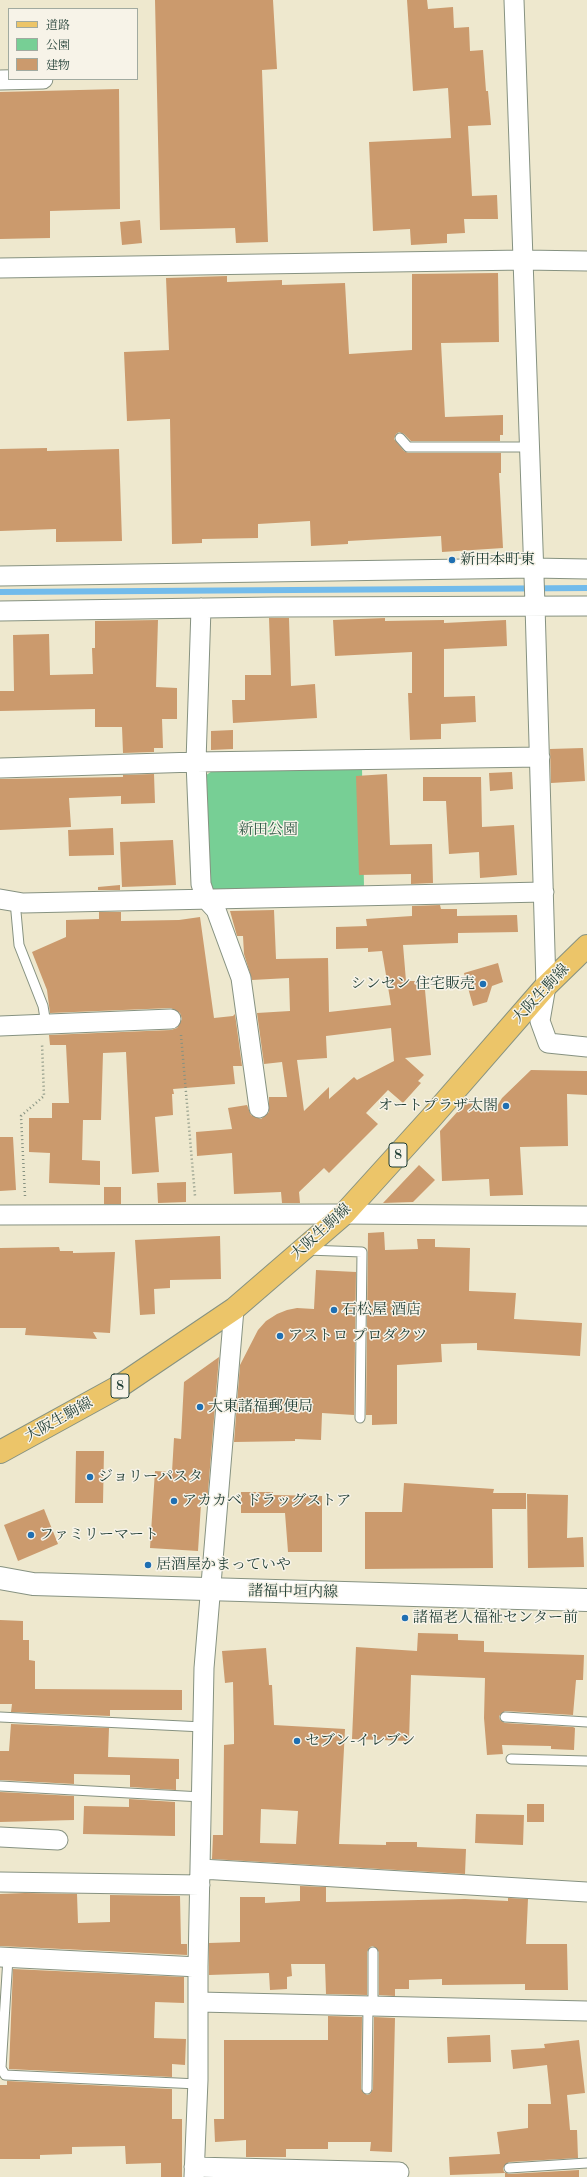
<!DOCTYPE html>
<meta charset="utf-8">
<style>
body{margin:0}
#map{position:relative;width:587px;height:2177px;overflow:hidden;background:#eee8ce;font-family:"Old Standard TT","Noto Serif JP",serif}
canvas{display:block}
.legend{position:absolute;left:8px;top:8px;width:130px;height:72px;box-sizing:border-box;background:#f7f3e8;border:1px solid #a1aaa0;margin:0;padding:5px 7px;list-style:none;font-size:12px;color:#1f3d34}
.legend li{display:flex;align-items:center;gap:8px;height:20px}
.legend b{width:20px;border:1px solid #a1aaa0}
</style>
<div id="map">
<canvas width="587" height="2177"></canvas>
<ul class="legend">
<li><b style="height:5px;background:#ecc569"></b>道路</li>
<li><b style="height:11px;background:#77cf95"></b>公園</li>
<li><b style="height:11px;background:#cb9a6d"></b>建物</li>
</ul>
</div>
<script>
const context = document.querySelector('canvas').getContext('2d');
context.lineJoin = 'round';
function paint(path, color) { context.fillStyle = color; context.fill(path, 'evenodd'); }
const toPath = rows => new Path2D(rows.map(r => 'M' + r).join(''));
function strokePath(path, color, width, dash) { context.strokeStyle = color; context.lineWidth = width; context.lineCap = dash ? 'butt' : 'round'; context.setLineDash(dash || []); context.stroke(path); }
function write(font, color, halo, rows, align = 'center') {
  context.font = font + ' "Old Standard TT","Noto Serif JP",serif'; context.lineWidth = 3; context.setLineDash([]); context.textBaseline = 'middle'; context.strokeStyle = halo; context.fillStyle = color; for (const [text, x, y, turn = 0] of rows) {
    context.save(); context.translate(x, y); context.rotate((+turn || 0) * Math.PI / 180); context.textAlign = isNaN(turn) ? turn : align; if (halo) context.strokeText(text, 0, 0); context.fillText(text, 0, 0); context.restore();
  }
}
const green = toPath([
 [362,767,364,887,219,894,207,885,202,778,215,769]
]);
const stream = toPath([
 [0,592,587,588]
]);
const building = toPath([
 [155,0,273,0,277,69,262,70,268,242,236,243,235,228,160,230],
 [407,0,427,0,428,9,453,7,454,28,469,27,470,51,483,50,486,91,488,91,491,125,468,126,472,196,497,195,498,219,464,219,465,233,447,234,447,243,411,245,410,229,373,231,369,142,451,138,448,88,413,91],
 [119,89,120,209,50,211,50,238,0,239,0,92],
 [140,220,142,243,122,245,120,222],
 [498,273,499,342,441,343,445,417,503,415,503,435,500,435,500,441,411,441,404,434,399,432,396,434,394,439,404,451,408,453,501,453,501,473,499,473,503,548,442,552,441,536,348,541,348,544,311,546,310,521,258,524,258,538,202,539,202,543,172,544,170,419,127,421,124,352,169,350,166,278,227,276,227,282,282,280,282,285,345,283,349,354,412,350,412,274],
 [47,448,47,451,119,449,122,541,56,542,56,529,0,531,0,449],
 [269,618,289,618,291,686,315,684,317,718,233,723,232,700,245,700,245,675,271,675],
 [385,618,385,621,444,620,444,623,506,620,507,646,444,649,444,697,475,696,476,722,441,724,441,739,410,740,408,693,412,693,412,652,335,656,333,620],
 [158,620,156,687,177,688,177,719,162,719,163,748,154,748,154,752,123,753,122,727,95,727,95,709,0,711,0,691,14,691,13,635,49,634,50,675,93,674,92,648,95,648,95,621],
 [233,730,233,749,211,750,211,731],
 [583,748,585,781,551,783,550,749],
 [512,772,513,789,490,791,489,773],
 [154,774,155,803,121,804,121,796,69,798,71,827,0,830,0,779,123,777,123,775],
 [387,774,390,845,432,844,433,883,411,884,411,874,359,875,356,776],
 [423,777,481,777,482,827,514,825,517,875,480,878,479,852,449,854,446,801,423,801],
 [113,828,114,855,69,856,68,830],
 [173,840,176,885,122,887,120,842],
 [120,885,120,890,98,890,98,887],
 [440,905,441,909,457,909,457,916,517,915,518,932,458,933,458,943,403,945,406,981,419,981,422,990,425,990,431,1055,405,1058,424,1075,418,1081,421,1083,403,1103,388,1090,366,1113,378,1124,329,1173,324,1168,299,1192,300,1203,282,1203,281,1192,234,1194,232,1153,197,1156,196,1132,232,1129,228,1108,247,1105,251,1115,261,1119,269,1112,269,1097,287,1097,282,1062,264,1064,257,1013,290,1011,289,978,252,980,244,954,243,936,237,936,230,911,274,910,276,959,328,958,329,1012,391,1005,382,951,368,952,368,948,336,949,336,927,367,926,366,919,412,916,412,906],
 [391,1028,394,1061,357,1080,354,1077,329,1099,329,1087,304,1111,297,1060,327,1058,326,1036],
 [99,912,121,912,121,921,179,920,200,917,214,1018,233,1016,235,1014,242,1066,233,1066,235,1084,173,1089,174,1094,172,1094,173,1115,155,1117,159,1172,132,1174,126,1052,103,1053,101,1120,83,1120,82,1160,100,1161,100,1185,49,1183,50,1153,29,1152,29,1118,52,1118,52,1103,69,1103,66,1045,50,1045,49,1035,171,1030,177,1028,182,1019,180,1013,171,1008,50,1013,47,990,32,952,66,937,66,920,99,919],
 [498,963,503,982,492,986,487,1002,473,1006,464,973],
 [531,1070,587,1071,587,1095,567,1094,568,1146,520,1147,523,1195,490,1196,489,1179,442,1181,440,1131,469,1099,480,1109,496,1108,502,1098],
 [0,1137,13,1137,16,1190,0,1191],
 [419,1165,435,1180,413,1202,383,1203],
 [186,1182,186,1202,158,1203,157,1183],
 [104,1187,121,1187,121,1204,104,1204],
 [384,1232,385,1250,418,1249,417,1239,435,1239,435,1247,470,1248,469,1291,516,1293,514,1319,582,1323,580,1356,477,1350,477,1343,441,1344,442,1362,397,1365,397,1424,372,1425,372,1415,366,1415,368,1233],
 [220,1236,221,1279,170,1280,170,1288,154,1289,155,1314,140,1315,135,1240],
 [59,1247,60,1251,73,1251,73,1253,115,1252,110,1333,93,1332,97,1339,25,1335,26,1328,0,1328,0,1248],
 [316,1270,356,1272,354,1415,322,1413,321,1440,295,1439,295,1441,234,1442,240,1365,258,1330,266,1321,277,1314,287,1310,297,1308,314,1309],
 [219,1357,207,1504,201,1504,198,1551,150,1548,155,1471,172,1472,174,1438,181,1439,184,1382],
 [76,1451,104,1451,103,1503,75,1503],
 [404,1483,494,1489,493,1493,526,1493,526,1509,492,1509,493,1568,365,1569,365,1512,402,1512],
 [241,1492,273,1492,273,1495,322,1496,322,1552,288,1552,285,1513,241,1513],
 [527,1494,568,1495,567,1538,583,1537,584,1567,528,1568],
 [44,1509,58,1544,18,1561,4,1525],
 [0,1620,23,1621,23,1640,29,1640,29,1660,35,1661,35,1689,182,1690,182,1710,110,1710,110,1716,11,1712,12,1704,0,1704],
 [418,1633,458,1634,458,1640,484,1641,484,1652,584,1655,583,1680,576,1680,573,1715,505,1711,499,1716,500,1720,505,1723,573,1727,575,1728,574,1750,551,1749,551,1746,502,1745,503,1754,487,1755,484,1718,485,1678,411,1675,409,1741,352,1739,356,1647,417,1651],
 [266,1648,269,1685,272,1685,274,1725,345,1729,339,1844,386,1845,386,1842,417,1842,417,1847,466,1849,465,1874,212,1859,213,1835,223,1835,224,1745,234,1744,234,1734,233,1682,225,1683,222,1651],
 [261,1809,298,1811,296,1844,260,1843],
 [11,1724,109,1728,108,1757,179,1759,179,1779,176,1779,176,1790,130,1787,130,1775,74,1774,74,1784,0,1780,0,1751,9,1751],
 [0,1792,74,1796,74,1820,0,1822],
 [129,1799,175,1802,175,1836,83,1834,84,1806,129,1807],
 [527,1804,544,1804,544,1822,527,1822],
 [476,1814,524,1815,523,1845,475,1843],
 [300,1886,326,1887,326,1902,465,1899,508,1901,508,1898,528,1899,526,1944,567,1944,568,1990,525,1990,525,1984,442,1985,442,1979,409,1980,409,1989,395,1989,395,1996,379,1995,379,1952,373,1946,370,1947,367,1952,367,1995,326,1994,325,1964,291,1964,292,1976,287,1977,287,1989,270,1990,269,1973,209,1975,209,1943,240,1942,240,1897,265,1897,265,1903,300,1901],
 [25,1893,77,1894,78,1923,110,1922,110,1895,180,1896,181,1944,187,1944,187,1955,0,1946,0,1894],
 [13,1969,184,1977,184,2003,155,2002,154,2038,186,2039,185,2065,172,2064,172,2077,9,2069],
 [328,2016,362,2017,361,2089,367,2095,370,2094,373,2089,374,2017,395,2018,392,2152,370,2151,371,2142,328,2142,328,2149,286,2149,286,2157,246,2157,246,2140,215,2142,214,2119,224,2119,224,2040,328,2040],
 [490,2035,491,2062,448,2063,447,2037],
 [579,2040,585,2093,567,2095,570,2130,577,2130,578,2158,509,2162,503,2168,504,2172,509,2174,579,2170,579,2177,505,2177,505,2173,450,2175,449,2157,500,2154,497,2132,528,2128,528,2104,551,2104,547,2065,513,2069,511,2050,545,2048,544,2044],
 [7,2081,172,2089,172,2119,182,2119,182,2177,161,2177,161,2163,126,2164,125,2146,72,2147,72,2154,40,2155,40,2159,0,2159,0,2085,7,2085]
]);
const path = toPath([
 [181,1035,195,1196],
 [25,1196,21,1116,44,1096,42,1043]
]);
const service = toPath([
 [400,438,408,447,529,447],
 [15,901,19,945,43,1006,46,1024],
 [307,1250,362,1252,360,1418],
 [0,1717,203,1727],
 [505,1717,587,1722],
 [511,1759,587,1761],
 [0,1786,202,1797],
 [8,1958,1,2068,5,2075,198,2084],
 [373,2006,373,1952],
 [367,2089,368,2006],
 [509,2168,587,2163]
]);
const minor = toPath([
 [514,0,535,605,546,986,540,1021,548,1043,587,1047],
 [0,80,43,79],
 [0,268,524,260,587,261],
 [0,576,533,568,587,569],
 [201,608,196,762,201,884,206,899,216,910,241,978,259,1108],
 [0,611,274,607,587,606],
 [0,768,196,762,540,757],
 [0,899,23,903,544,892],
 [0,1026,171,1019],
 [0,1215,344,1214,587,1216],
 [0,1837,58,1840],
 [201,1869,587,1892],
 [0,1882,200,1885],
 [0,1957,198,1967],
 [199,2002,587,2011],
 [194,2167,399,2172],
 [194,2177,198,2080,198,1967,204,1668,234,1309]
]);
const tertiary = toPath([
 [0,1578,33,1584,587,1600]
]);
const primary = toPath([
 [0,1452,120,1386,234,1309,344,1214,431,1118,546,986,587,946]
]);
const markers = [
 [452,560,4,"#1f6fb2"],
 [483,984,4,"#1f6fb2"],
 [506,1106,4,"#1f6fb2"],
 [334,1310,4,"#1f6fb2"],
 [280,1336,4,"#1f6fb2"],
 [200,1407,4,"#1f6fb2"],
 [90,1477,4,"#1f6fb2"],
 [174,1501,4,"#1f6fb2"],
 [31,1535,4,"#1f6fb2"],
 [148,1565,4,"#1f6fb2"],
 [405,1618,4,"#1f6fb2"],
 [297,1741,4,"#1f6fb2"]
];
const shields = [
 [398,1155,18],
 [120,1386,18]
];
const shieldNames = [
 ["8",398,1155],
 ["8",120,1386]
];
const poiNames = [
 ["新田本町東",460,560],
 ["シンセン 住宅販売",475,984,"right"],
 ["オートプラザ太閤",498,1106,"right"],
 ["石松屋 酒店",342,1310],
 ["アストロ プロダクツ",288,1336],
 ["大東諸福郵便局",208,1407],
 ["ジョリーパスタ",98,1477],
 ["アカカベ ドラッグストア",182,1501],
 ["ファミリーマート",39,1535],
 ["居酒屋かまっていや",156,1565],
 ["諸福老人福祉センター前",413,1618],
 ["セブン-イレブン",305,1741]
];
const parkNames = [
 ["新田公園",268,830]
];
const streetNames = [
 ["大阪生駒線",541,994,-47],
 ["大阪生駒線",321,1232,-42],
 ["大阪生駒線",59,1420,-29],
 ["諸福中垣内線",293,1592,1]
];
paint(green, '#77cf95');
strokePath(stream, '#72bbeb', 6);
paint(building, '#cb9a6d');
strokePath(service, '#869281', 11);
strokePath(minor, '#869281', 21);
strokePath(tertiary, '#869281', 24);
strokePath(primary, '#869281', 24);
strokePath(path, '#869281', 2.5, [1, 3]);
strokePath(service, '#fff', 9);
strokePath(minor, '#fff', 19);
strokePath(tertiary, '#fff', 22);
strokePath(primary, '#ecc569', 22);
for (const [x, y, r, color] of markers) { const dot = new Path2D(); dot.arc(x, y, r, 0, 2 * Math.PI); context.fillStyle = color; context.fill(dot); strokePath(dot, '#f7f3e8', 1.5); }
for (const [x, y, w] of shields) { const box = new Path2D(); box.roundRect(x - w / 2, y - 12, w, 24, 3); context.fillStyle = '#f7f3e8'; context.fill(box); strokePath(box, '#1f3d34', 1); }
write('bold 14px', '#1f3d34', null, shieldNames);
write('15px', '#1f3d34', '#f7f3e8', poiNames, 'left');
write('15px', '#315a47', '#f7f3e8', parkNames);
write('15px', '#1f3d34', '#f7f3e8', streetNames);
</script>
